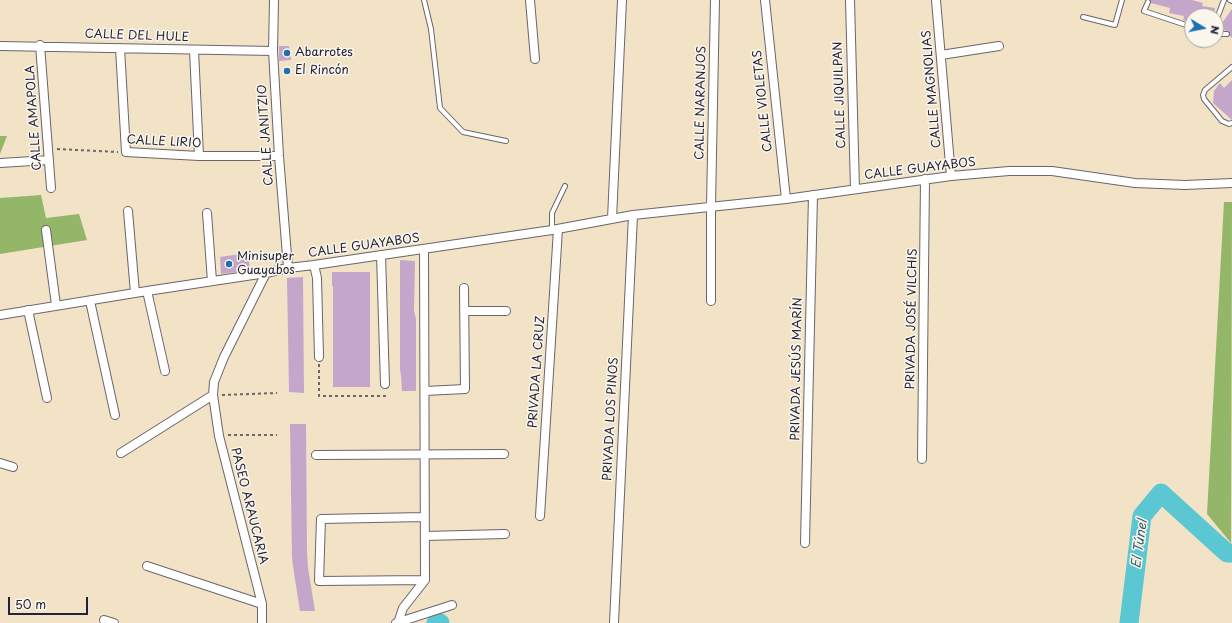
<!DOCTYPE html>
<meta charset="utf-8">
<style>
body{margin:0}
#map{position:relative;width:1232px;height:623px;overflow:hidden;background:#f2e2c6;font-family:"Playpen Sans",sans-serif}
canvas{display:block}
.north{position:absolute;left:1184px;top:8px;width:40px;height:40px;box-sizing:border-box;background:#fbf7ec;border:1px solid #a4a2a5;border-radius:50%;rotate:100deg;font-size:11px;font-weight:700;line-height:16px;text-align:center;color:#22223b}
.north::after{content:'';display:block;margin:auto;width:14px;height:18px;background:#1f6fb2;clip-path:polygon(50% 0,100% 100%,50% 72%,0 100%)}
.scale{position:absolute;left:8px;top:597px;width:80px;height:18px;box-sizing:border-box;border:2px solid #22223b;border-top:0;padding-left:5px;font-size:12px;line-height:14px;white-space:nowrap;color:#22223b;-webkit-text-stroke:3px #fbf7ec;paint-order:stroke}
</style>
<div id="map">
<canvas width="1232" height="623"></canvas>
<div class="north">N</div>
<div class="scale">50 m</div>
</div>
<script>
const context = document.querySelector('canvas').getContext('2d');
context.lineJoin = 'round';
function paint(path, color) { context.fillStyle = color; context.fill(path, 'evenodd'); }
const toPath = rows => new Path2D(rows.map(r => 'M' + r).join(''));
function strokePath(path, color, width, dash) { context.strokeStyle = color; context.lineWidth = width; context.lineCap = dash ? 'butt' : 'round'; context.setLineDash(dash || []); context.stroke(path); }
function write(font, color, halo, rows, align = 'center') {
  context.font = font + ' "Playpen Sans",sans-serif'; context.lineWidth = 3; context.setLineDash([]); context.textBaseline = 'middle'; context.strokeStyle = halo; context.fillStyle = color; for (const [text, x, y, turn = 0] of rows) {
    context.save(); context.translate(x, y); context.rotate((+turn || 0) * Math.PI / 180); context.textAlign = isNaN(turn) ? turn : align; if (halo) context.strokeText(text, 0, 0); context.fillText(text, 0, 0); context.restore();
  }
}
const forest = toPath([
 [0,136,7,136,0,154],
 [41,195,46,218,79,214,87,240,0,254,0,198],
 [1224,202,1232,202,1231,543,1207,514]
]);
const river = toPath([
 [436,623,438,622,440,623],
 [1129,623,1142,516,1161,493,1227,553,1232,553]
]);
const building = toPath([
 [1151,0,1192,0,1203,3,1202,6,1215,8,1213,16,1192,16,1192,21,1183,20,1184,16,1169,13,1170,8,1151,3],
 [1232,9,1232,38,1230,36,1229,31,1222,30,1220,29,1220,26],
 [279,46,289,46,291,60,279,61],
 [1232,80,1232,120,1213,103,1214,91,1220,83,1224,88],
 [248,253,250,270,221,274,220,257],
 [400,260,415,261,414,311,416,319,416,391,402,391,401,376,400,369],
 [332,272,370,272,370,387,333,387,333,286,332,286],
 [303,277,304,393,289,392,287,278],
 [290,424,306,424,307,553,308,568,315,611,300,611,294,573,292,558]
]);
const path = toPath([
 [57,149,118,152],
 [319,364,319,396,385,396,385,392],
 [222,395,277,393],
 [228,435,277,435]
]);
const lane = toPath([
 [424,0,431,29,440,108,463,132,506,141],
 [1230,0,1232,1],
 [1148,2,1144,11,1192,27],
 [1083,17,1115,25,1122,0],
 [1216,21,1224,0],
 [1216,34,1227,34],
 [1232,67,1205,90,1203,95,1204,99,1222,121,1229,124,1232,123],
 [552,230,552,213,565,186]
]);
const street = toPath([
 [274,0,273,51,279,156,288,268],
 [530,0,535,59],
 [765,0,786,199],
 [850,0,855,189],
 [936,0,951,176],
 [40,45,51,188],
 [0,46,273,51],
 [120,48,126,152,199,156,279,156],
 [194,50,199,156],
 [941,55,999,46],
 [0,163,49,160],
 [128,211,135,293],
 [207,213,212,281],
 [612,219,622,0],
 [46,230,56,305],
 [381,255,385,384],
 [314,265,317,278,319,357],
 [147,291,165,371],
 [90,301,115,415],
 [711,301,711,206,715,0],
 [28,310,47,398],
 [464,311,506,311],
 [0,315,147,291,266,273,288,268,314,265,552,230,633,215,786,199,951,176,1009,171,1052,171,1135,183,1185,185,1232,183],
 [425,391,465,389,464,288],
 [121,453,213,395],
 [316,455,504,454],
 [922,459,925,179],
 [0,463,13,467],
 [540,516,558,229],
 [424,517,321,519,319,581,425,580],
 [425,536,505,534],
 [805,543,813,195],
 [147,566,262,604],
 [104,620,114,623],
 [262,623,262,604,219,436,213,395,214,382,224,357,266,273],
 [396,623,452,605],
 [398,623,403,608,425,580,424,249],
 [614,623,633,215]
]);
const markers = [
 [287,53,4,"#1f6fb2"],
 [287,71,4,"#1f6fb2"],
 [229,264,4,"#1f6fb2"]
];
const streetNames = [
 ["CALLE DEL HULE",137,36,2],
 ["CALLE MAGNOLIAS",932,89,-95],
 ["CALLE JIQUILPAN",840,95,-92],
 ["CALLE VIOLETAS",763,101,-96],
 ["CALLE NARANJOS",701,103,-89],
 ["CALLE AMAPOLA",34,118,-94],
 ["CALLE JANITZIO",266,135,-94],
 ["CALLE LIRIO",164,142,3],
 ["CALLE GUAYABOS",920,169,-7],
 ["CALLE GUAYABOS",364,246,-8],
 ["PRIVADA JOSÉ VILCHIS",912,319,-89],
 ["PRIVADA JESÚS MARÍN",797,369,-89],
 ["PRIVADA LA CRUZ",537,372,-86],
 ["PRIVADA LOS PINOS",611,419,-87],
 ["PASEO ARAUCARIA",249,506,76]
];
const poiNames = [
 ["Abarrotes",295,53],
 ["El Rincón",295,71],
 ["Minisuper",237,257],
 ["Guayabos",237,271]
];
const waterNames = [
 ["El Túnel",1140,544,-82]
];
paint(forest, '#94b668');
strokePath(river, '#5bc7d3', 19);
paint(building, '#c5a6cb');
strokePath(lane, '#6b656c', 6);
strokePath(street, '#6b656c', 10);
strokePath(path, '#6b656c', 2, [3, 3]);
strokePath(lane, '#fff', 4);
strokePath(street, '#fff', 8);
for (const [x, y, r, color] of markers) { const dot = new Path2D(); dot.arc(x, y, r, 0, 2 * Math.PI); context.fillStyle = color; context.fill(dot); strokePath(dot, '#fbf7ec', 1.5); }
write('12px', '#22223b', '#fbf7ec', streetNames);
write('12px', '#22223b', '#fbf7ec', poiNames, 'left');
write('italic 13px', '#365c70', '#fbf7ec', waterNames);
</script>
